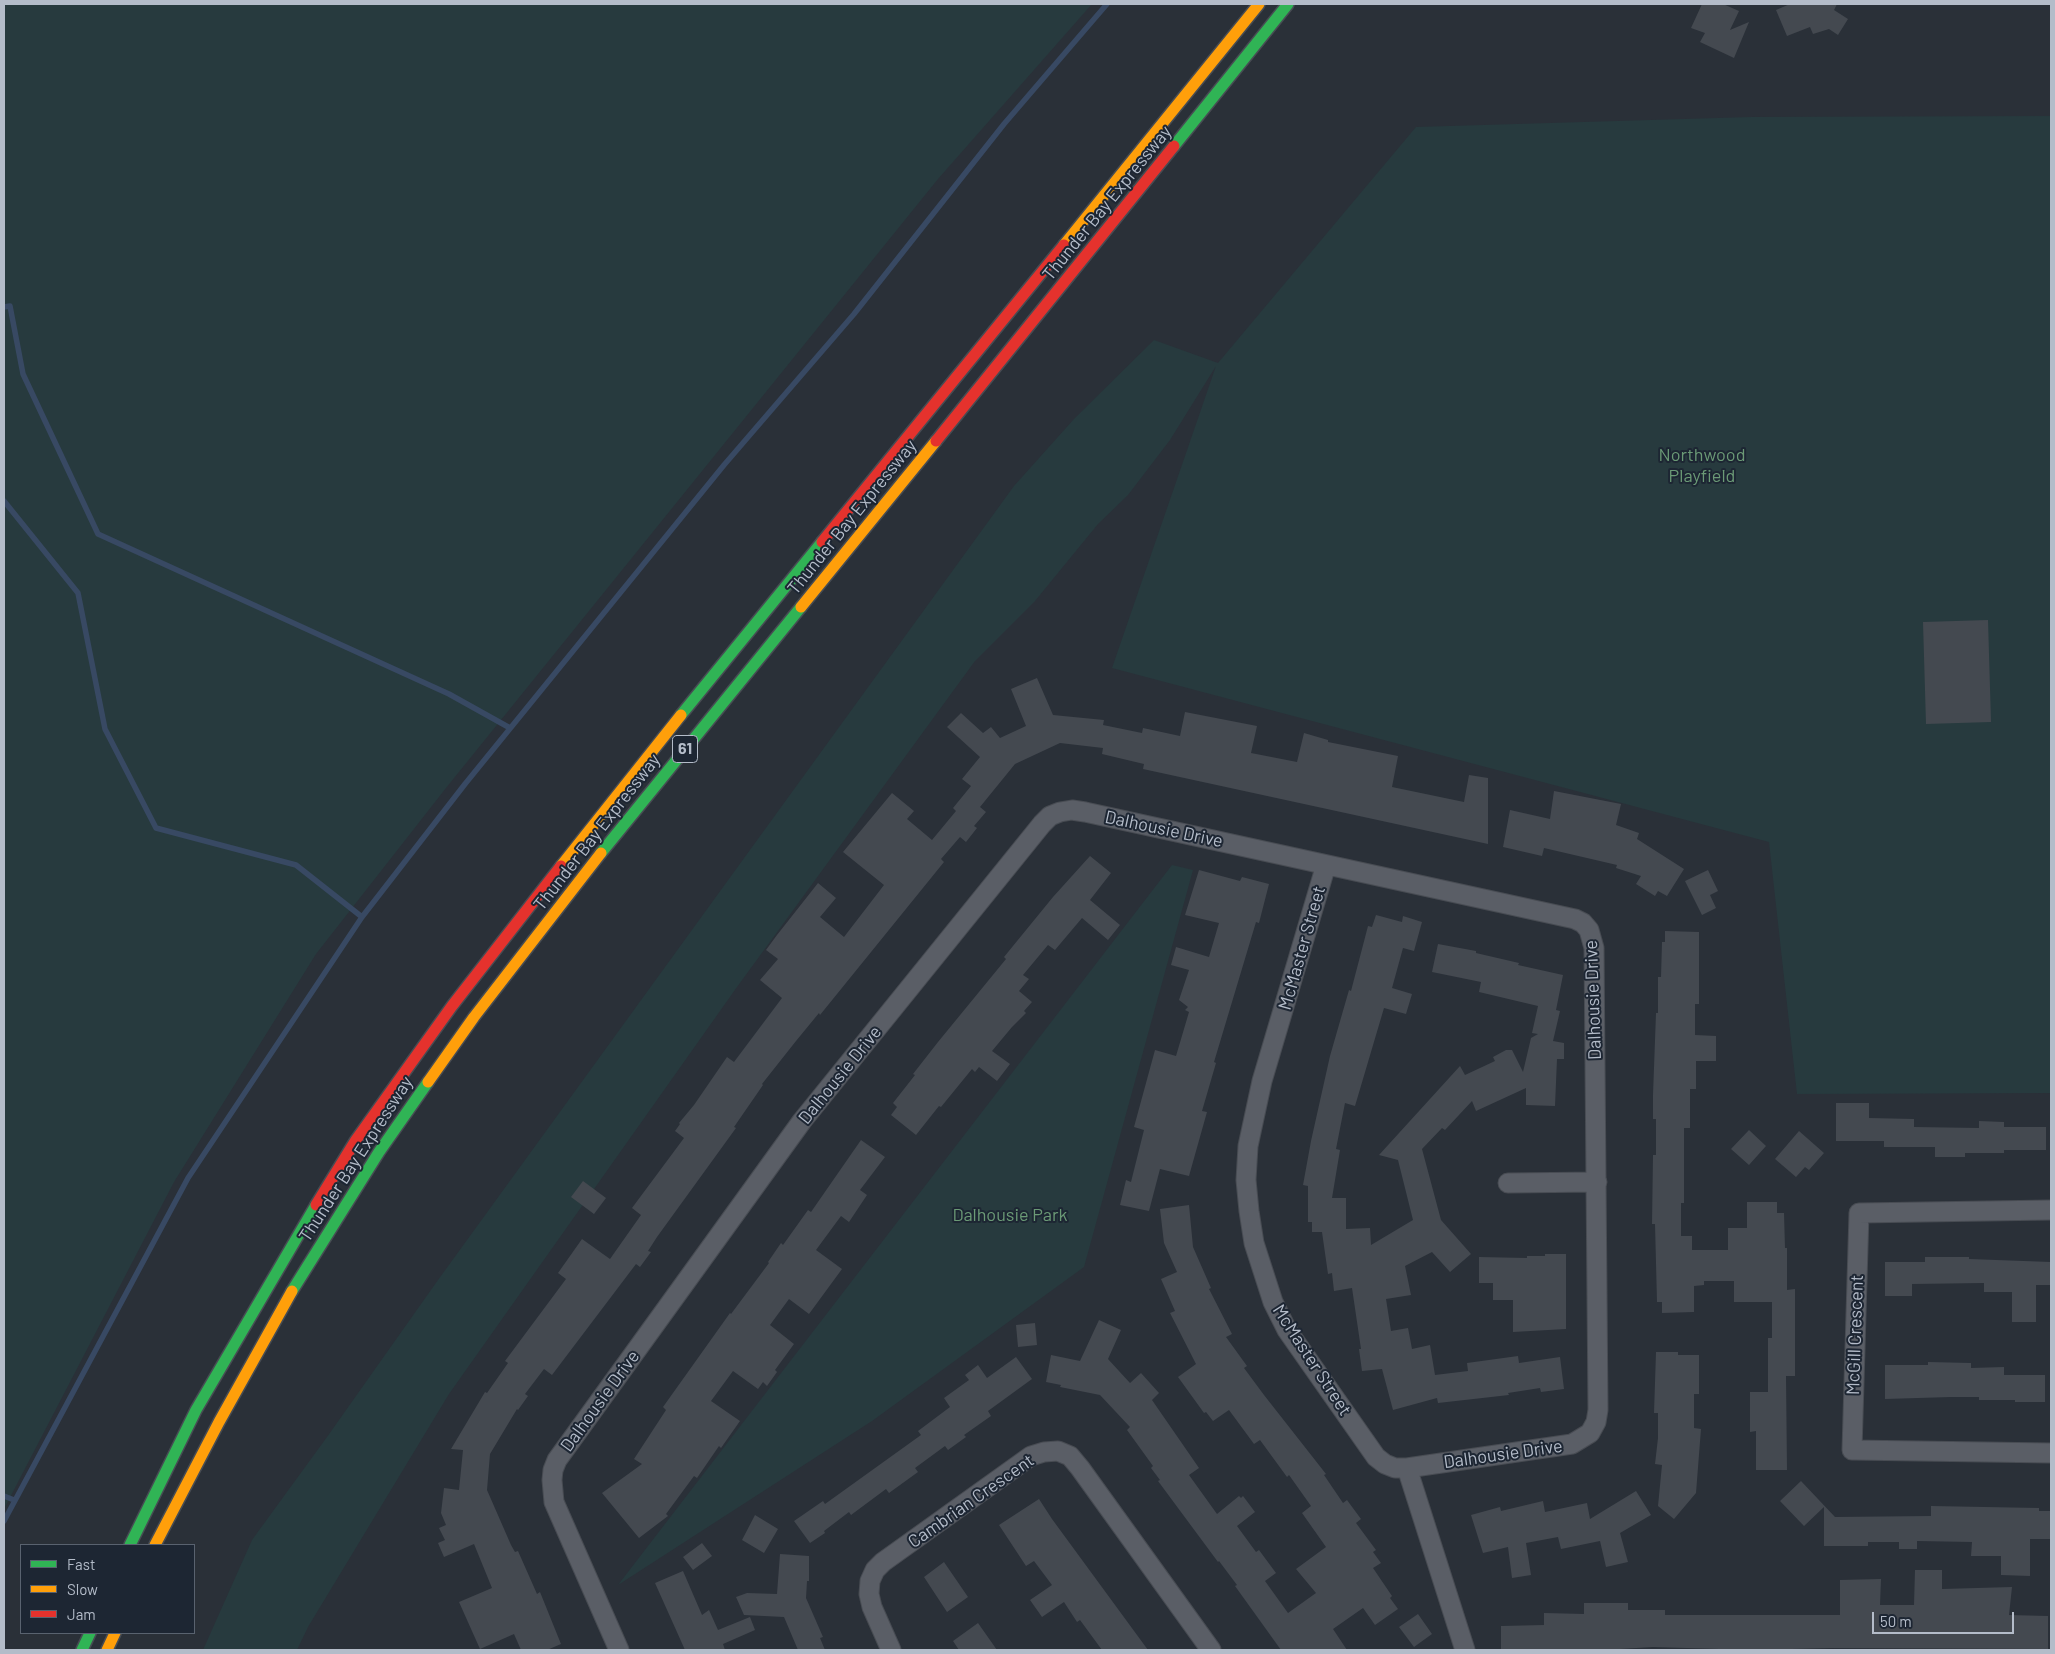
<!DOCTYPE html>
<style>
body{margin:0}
#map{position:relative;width:2055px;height:1654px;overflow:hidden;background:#2a3038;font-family:Barlow,sans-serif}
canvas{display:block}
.frame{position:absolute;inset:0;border:5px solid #b4bcc9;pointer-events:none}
.legend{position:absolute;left:20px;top:1544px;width:175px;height:90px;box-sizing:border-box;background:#1d2633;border:1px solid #59626f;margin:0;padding:6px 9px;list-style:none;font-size:15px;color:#b4bcc9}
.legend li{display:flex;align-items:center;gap:10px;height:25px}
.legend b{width:25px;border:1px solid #59626f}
.scale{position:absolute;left:1872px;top:1612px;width:142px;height:22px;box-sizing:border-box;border:2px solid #b4bcc9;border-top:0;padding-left:6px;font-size:15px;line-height:18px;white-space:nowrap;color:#b4bcc9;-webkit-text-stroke:4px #1d2633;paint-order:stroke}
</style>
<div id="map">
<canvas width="2055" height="1654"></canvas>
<div class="frame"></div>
<ul class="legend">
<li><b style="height:6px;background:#30b455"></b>Fast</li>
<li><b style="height:6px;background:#ff9f0a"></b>Slow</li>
<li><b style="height:6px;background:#e5322d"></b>Jam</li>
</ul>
<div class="scale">50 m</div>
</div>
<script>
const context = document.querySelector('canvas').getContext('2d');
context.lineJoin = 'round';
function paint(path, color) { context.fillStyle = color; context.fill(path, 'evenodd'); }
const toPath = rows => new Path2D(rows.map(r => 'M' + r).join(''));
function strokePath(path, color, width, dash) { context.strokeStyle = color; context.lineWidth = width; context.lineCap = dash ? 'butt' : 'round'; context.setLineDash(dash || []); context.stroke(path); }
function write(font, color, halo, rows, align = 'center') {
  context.font = font + ' Barlow,sans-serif'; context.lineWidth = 4; context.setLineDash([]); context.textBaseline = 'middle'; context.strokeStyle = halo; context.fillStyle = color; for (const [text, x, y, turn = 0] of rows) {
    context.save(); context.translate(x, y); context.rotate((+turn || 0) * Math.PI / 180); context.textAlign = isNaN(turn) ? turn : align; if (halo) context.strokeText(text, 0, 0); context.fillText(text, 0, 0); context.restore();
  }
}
const green = toPath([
 [4,4,1092,4,938,179,446,788,316,954,174,1182,4,1509],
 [2051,116,2051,1093,1797,1094,1769,842,1112,668,1216,366,1170,440,1128,495,1098,524,1035,601,975,661,737,987,449,1394,308,1627,297,1650,203,1650,252,1540,327,1437,438,1280,1014,486,1074,419,1154,340,1218,363,1416,127,1751,117],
 [1172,865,1193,870,1084,1267,872,1421,618,1585]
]);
const stream = toPath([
 [4,307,10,306,23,374,98,534,449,694,510,728],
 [4,501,78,593,105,729,156,828,296,865,362,917],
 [4,1496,14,1500],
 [4,1521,188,1178,362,917,465,784,724,465,854,314,1004,124,1107,4]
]);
const building = toPath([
 [1702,4,1723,4,1739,11,1730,30,1749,22,1734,58,1700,42,1705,33,1691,28],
 [1790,4,1837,4,1834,10,1848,19,1838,35,1829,29,1813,34,1810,27,1787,36,1776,10],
 [1988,620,1991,722,1926,724,1923,622],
 [1037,678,1053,715,1104,720,1103,725,1142,733,1143,728,1180,736,1185,712,1257,726,1251,753,1297,762,1304,733,1328,740,1328,742,1398,756,1392,787,1464,802,1469,775,1488,778,1488,844,1143,769,1144,764,1102,754,1103,748,1060,743,1015,764,980,807,986,812,974,826,977,828,966,842,960,837,941,859,944,862,820,1015,819,1013,796,1041,762,1084,763,1085,734,1127,736,1128,657,1237,648,1251,651,1252,640,1267,636,1264,552,1375,544,1369,525,1394,528,1396,518,1410,517,1409,490,1454,487,1490,511,1545,515,1552,518,1551,537,1594,540,1592,561,1644,547,1650,521,1650,514,1634,480,1649,459,1602,492,1588,474,1544,444,1557,438,1543,445,1540,439,1528,446,1525,441,1513,444,1488,459,1490,463,1450,451,1449,485,1392,487,1393,508,1363,505,1361,566,1279,558,1273,582,1239,610,1259,641,1215,632,1208,684,1138,675,1131,680,1124,679,1123,694,1105,727,1057,734,1062,782,998,760,980,778,959,766,950,777,935,818,883,836,898,820,917,844,937,884,885,843,852,892,793,914,811,907,819,932,840,956,811,953,808,971,786,962,779,980,757,947,727,961,713,983,733,991,727,1000,738,1026,726,1011,689],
 [1554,791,1621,804,1616,825,1639,833,1637,839,1684,869,1667,896,1658,891,1655,896,1636,884,1641,876,1616,868,1617,865,1544,848,1542,856,1503,847,1510,810,1550,819],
 [1090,856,1111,873,1090,900,1120,925,1108,940,1082,918,1055,950,1048,945,1023,975,1029,979,1019,991,1032,1002,1024,1011,1026,1013,1012,1027,992,1051,1010,1064,997,1081,979,1067,975,1072,972,1069,941,1107,939,1106,916,1135,891,1115,897,1107,893,1103,915,1075,913,1074,938,1042,1006,959,1004,957,1053,897],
 [1199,870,1240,881,1242,877,1269,884,1259,923,1256,922,1214,1062,1216,1063,1202,1111,1207,1112,1189,1176,1160,1169,1149,1211,1120,1205,1126,1180,1131,1182,1144,1130,1134,1127,1155,1050,1176,1056,1189,1012,1185,1010,1188,1007,1179,1000,1189,970,1171,965,1176,947,1209,957,1219,923,1185,915],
 [1708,870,1718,891,1710,895,1716,908,1702,915,1685,881],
 [1376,915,1402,922,1403,916,1422,922,1414,951,1403,948,1392,988,1412,994,1406,1014,1384,1008,1355,1106,1345,1103,1336,1149,1340,1150,1332,1198,1346,1198,1346,1229,1370,1228,1371,1245,1413,1220,1398,1160,1379,1155,1460,1066,1465,1075,1495,1061,1493,1057,1506,1050,1512,1050,1523,1072,1531,1038,1538,1034,1532,1033,1538,1006,1479,992,1481,982,1432,972,1438,944,1476,951,1476,953,1519,963,1518,965,1563,975,1556,1010,1560,1011,1553,1041,1564,1043,1564,1059,1557,1059,1555,1106,1526,1105,1526,1088,1476,1111,1472,1101,1445,1130,1442,1128,1422,1149,1441,1220,1471,1254,1450,1272,1432,1252,1405,1266,1411,1295,1386,1299,1391,1331,1408,1328,1412,1349,1430,1345,1435,1375,1468,1371,1467,1363,1518,1356,1519,1363,1560,1357,1564,1389,1541,1392,1540,1388,1508,1393,1509,1395,1438,1403,1437,1398,1393,1410,1382,1369,1362,1371,1359,1349,1361,1349,1352,1288,1334,1291,1332,1273,1328,1274,1322,1232,1312,1232,1312,1222,1308,1222,1308,1186,1303,1185,1311,1141,1330,1056,1349,990,1351,991,1368,926,1372,927],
 [1665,931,1699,932,1699,1004,1695,1004,1695,1035,1716,1036,1716,1061,1696,1061,1696,1089,1690,1089,1690,1128,1684,1128,1684,1203,1681,1203,1681,1236,1692,1236,1692,1250,1728,1250,1728,1228,1747,1228,1747,1202,1777,1202,1777,1213,1784,1213,1785,1248,1787,1248,1787,1290,1795,1289,1795,1376,1786,1376,1787,1470,1756,1470,1756,1431,1750,1432,1750,1392,1768,1392,1768,1338,1772,1338,1772,1302,1734,1302,1734,1281,1704,1281,1704,1285,1694,1286,1694,1312,1662,1313,1662,1302,1657,1302,1655,1224,1652,1224,1653,1155,1656,1155,1656,1119,1653,1119,1653,1095,1656,1013,1658,1013,1658,977,1661,977,1662,942,1665,942],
 [1836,1103,1869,1103,1869,1118,1914,1119,1914,1127,1979,1128,1979,1121,2004,1122,2004,1127,2046,1127,2046,1150,2004,1150,2004,1153,1965,1153,1965,1157,1935,1157,1935,1147,1884,1147,1884,1141,1836,1141],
 [1749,1130,1766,1146,1749,1165,1731,1149],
 [1799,1131,1824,1153,1809,1170,1805,1167,1796,1177,1775,1159],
 [861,1140,885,1157,860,1190,867,1195,849,1222,841,1216,816,1250,842,1269,809,1314,789,1299,770,1325,794,1344,775,1370,777,1372,767,1386,763,1382,758,1389,733,1371,711,1401,740,1421,721,1448,719,1446,697,1478,694,1476,666,1514,668,1516,639,1538,602,1493,642,1464,634,1459,666,1410,663,1407,730,1313,731,1314,769,1263,768,1262,781,1243,783,1245,808,1210,811,1212],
 [583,1181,606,1198,594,1214,571,1197],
 [1189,1205,1193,1247,1211,1288,1209,1289,1232,1334,1226,1337,1247,1366,1244,1368,1264,1395,1326,1474,1324,1475,1343,1503,1347,1500,1361,1519,1356,1523,1376,1550,1373,1552,1381,1563,1373,1568,1392,1596,1390,1598,1398,1609,1375,1625,1363,1608,1333,1629,1347,1650,1281,1650,1235,1586,1237,1585,1219,1561,1218,1562,1158,1481,1160,1480,1151,1468,1153,1466,1127,1430,1130,1427,1100,1395,1060,1387,1061,1385,1046,1382,1051,1355,1080,1361,1099,1320,1121,1330,1108,1359,1130,1383,1141,1373,1159,1393,1152,1400,1199,1468,1189,1475,1217,1514,1239,1496,1241,1498,1243,1496,1255,1512,1237,1526,1256,1552,1259,1550,1276,1573,1265,1581,1288,1613,1316,1593,1296,1569,1326,1547,1302,1513,1311,1506,1289,1475,1287,1477,1260,1440,1254,1444,1229,1410,1213,1421,1206,1412,1204,1413,1178,1377,1196,1364,1170,1313,1175,1311,1161,1279,1177,1272,1164,1243,1160,1209],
 [1545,1254,1566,1254,1566,1329,1513,1332,1513,1300,1493,1300,1493,1283,1479,1283,1479,1257,1527,1258,1527,1256,1545,1256],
 [1925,1257,1969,1257,1969,1259,2051,1262,2051,1285,2036,1285,2036,1322,2012,1322,2012,1292,1984,1292,1984,1283,1912,1284,1912,1296,1885,1296,1885,1262,1925,1262],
 [1035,1323,1037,1345,1018,1347,1016,1325],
 [1656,1352,1678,1352,1678,1355,1699,1355,1699,1394,1694,1394,1694,1428,1701,1429,1696,1493,1674,1519,1658,1506,1662,1465,1655,1464,1658,1438,1658,1413,1654,1413],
 [1016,1357,1032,1379,988,1411,991,1416,964,1435,966,1437,948,1450,945,1446,915,1468,918,1472,889,1493,886,1489,851,1515,849,1512,824,1531,825,1533,810,1543,794,1521,823,1501,825,1504,921,1435,918,1431,950,1407,944,1398,969,1380,965,1375,978,1365,987,1378],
 [1928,1362,1971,1363,1971,1368,2004,1367,2004,1375,2045,1375,2045,1402,2015,1402,2015,1400,1979,1400,1979,1397,1951,1397,1885,1399,1885,1365,1928,1365],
 [1801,1481,1835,1517,1931,1516,1931,1506,2039,1508,2039,1511,2051,1511,2051,1539,2030,1539,2030,1576,2001,1575,2001,1556,1971,1556,1972,1542,1917,1541,1917,1549,1899,1549,1899,1542,1868,1542,1868,1546,1824,1546,1824,1507,1804,1526,1780,1501],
 [1636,1491,1651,1515,1620,1533,1628,1562,1606,1567,1600,1541,1561,1549,1558,1537,1526,1543,1531,1575,1512,1578,1508,1547,1483,1553,1471,1515,1500,1507,1501,1511,1543,1501,1545,1512,1587,1503,1590,1519],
 [1039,1499,1052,1519,1148,1650,1102,1650,1080,1620,1077,1622,1064,1602,1042,1617,1030,1600,1052,1585,1034,1561,1026,1566,999,1525],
 [755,1515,778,1529,764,1553,742,1540],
 [702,1543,712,1556,693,1570,683,1557],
 [780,1554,809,1556,809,1581,807,1581,806,1598,823,1637,820,1638,825,1650,798,1650,784,1617,744,1615,736,1597,747,1593,777,1594],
 [944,1562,968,1597,947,1612,924,1577],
 [1915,1570,1942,1570,1942,1589,2012,1587,2009,1615,2048,1616,2048,1649,1831,1648,1752,1650,1653,1647,1603,1650,1501,1649,1501,1626,1544,1625,1544,1613,1584,1614,1584,1603,1628,1603,1628,1610,1665,1610,1665,1615,1840,1615,1840,1580,1881,1579,1880,1605,1914,1605],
 [683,1571,702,1615,709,1610,718,1630,750,1617,755,1630,723,1644,725,1650,685,1650,655,1583],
 [1418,1614,1432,1634,1414,1647,1399,1627],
 [978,1623,997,1650,959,1650,953,1641]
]);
const street = toPath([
 [1508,1183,1597,1182],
 [2051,1210,1859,1213,1852,1450,2051,1453],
 [1407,1468,1465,1650],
 [619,1650,554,1502,552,1480,553,1470,557,1460,802,1121,1042,824,1050,816,1060,812,1072,810,1085,812,1575,919,1583,923,1589,930,1594,948,1598,1410,1596,1422,1590,1433,1572,1444,1407,1468,1395,1468,1385,1464,1376,1457,1287,1330,1273,1302,1254,1243,1249,1211,1246,1180,1248,1146,1262,1081,1326,865],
 [891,1650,872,1607,869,1594,870,1581,875,1570,883,1562,1031,1456,1044,1452,1058,1451,1070,1456,1080,1468,1211,1650]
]);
const fast = toPath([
 [1174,146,1288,4],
 [681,715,822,542],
 [601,853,801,607],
 [292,1291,379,1152,428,1082],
 [130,1545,196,1410,316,1205],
 [82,1650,90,1633]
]);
const slow = toPath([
 [1064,245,1259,4],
 [801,607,936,441],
 [561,866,681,715],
 [428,1082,474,1017,601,853],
 [155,1545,219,1422,292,1291],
 [107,1650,115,1633]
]);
const jam = toPath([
 [936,441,1174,146],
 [822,542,1064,245],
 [316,1205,356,1140,452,1006,561,866]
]);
const shields = [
 [685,749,25]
];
const shieldNames = [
 ["61",685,749]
];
const streetNames = [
 ["Thunder Bay Expressway",1107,203,-51],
 ["Thunder Bay Expressway",852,517,-51],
 ["Dalhousie Drive",1164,829,12],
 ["Thunder Bay Expressway",597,832,-52],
 ["McMaster Street",1302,948,-74],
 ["Dalhousie Drive",1593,1000,-92],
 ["Dalhousie Drive",840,1075,-51],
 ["Thunder Bay Expressway",356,1159,-57],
 ["McGill Crescent",1855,1335,-88],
 ["McMaster Street",1312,1360,57],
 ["Dalhousie Drive",600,1401,-54],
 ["Dalhousie Drive",1503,1454,-8],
 ["Cambrian Crescent",971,1501,-35]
];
const parkNames = [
 ["Northwood",1702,455],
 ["Playfield",1702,476],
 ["Dalhousie Park",1010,1215]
];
paint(green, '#273a3e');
strokePath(stream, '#384963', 5.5);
paint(building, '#444950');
strokePath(street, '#484c53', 21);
strokePath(fast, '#474c53', 14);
strokePath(slow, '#474c53', 14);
strokePath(jam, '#474c53', 14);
strokePath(street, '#5a5e66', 19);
strokePath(fast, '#30b455', 11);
strokePath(slow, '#ff9f0a', 11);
strokePath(jam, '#e5322d', 11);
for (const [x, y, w] of shields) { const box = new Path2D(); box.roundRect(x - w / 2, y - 13.5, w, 27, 4); context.fillStyle = '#1d2633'; context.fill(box); strokePath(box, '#b4bcc9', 1); }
write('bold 16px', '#b4bcc9', null, shieldNames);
write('18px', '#b4bcc9', '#1d2633', streetNames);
write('18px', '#6b9a76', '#1d2633', parkNames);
</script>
